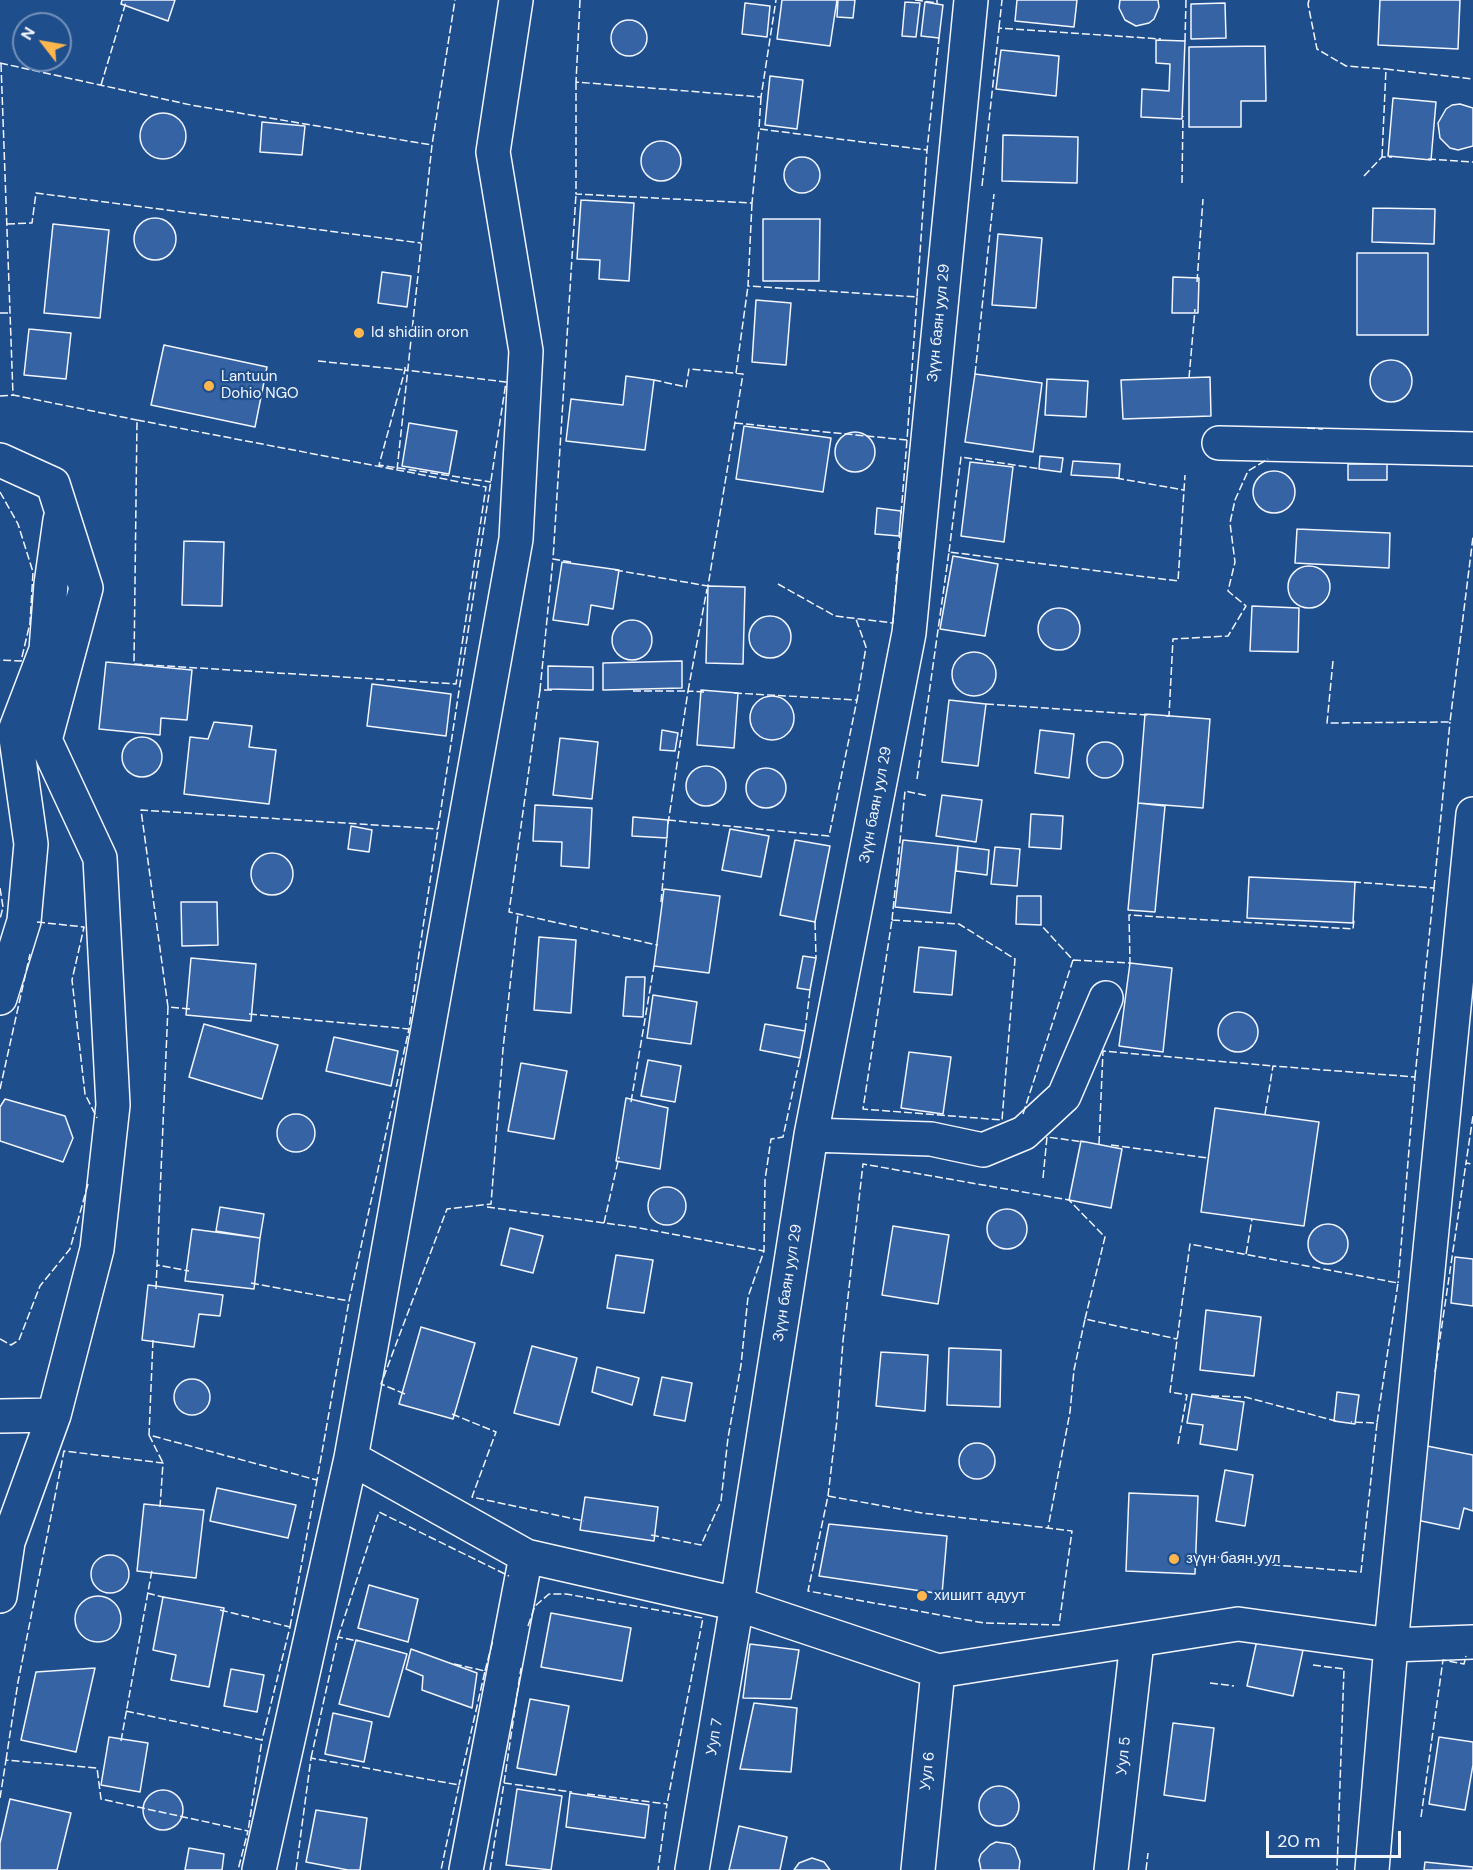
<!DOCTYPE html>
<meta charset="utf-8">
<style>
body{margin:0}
#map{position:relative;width:1473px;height:1870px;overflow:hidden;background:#1f4e8c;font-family:"DM Sans",sans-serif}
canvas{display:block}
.north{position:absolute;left:12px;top:12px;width:60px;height:60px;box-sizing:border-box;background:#1f4e8c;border:2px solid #7391ba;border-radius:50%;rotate:301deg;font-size:16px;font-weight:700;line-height:24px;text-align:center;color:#f2f6ff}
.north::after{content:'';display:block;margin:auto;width:21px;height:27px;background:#ffb74d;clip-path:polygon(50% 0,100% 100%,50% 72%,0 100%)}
.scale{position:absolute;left:1266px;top:1831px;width:135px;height:27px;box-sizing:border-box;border:3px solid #f2f6ff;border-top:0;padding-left:8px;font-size:18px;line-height:21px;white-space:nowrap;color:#f2f6ff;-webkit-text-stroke:4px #1f4e8c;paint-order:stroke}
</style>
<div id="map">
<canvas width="1473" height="1870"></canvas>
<div class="north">N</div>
<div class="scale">20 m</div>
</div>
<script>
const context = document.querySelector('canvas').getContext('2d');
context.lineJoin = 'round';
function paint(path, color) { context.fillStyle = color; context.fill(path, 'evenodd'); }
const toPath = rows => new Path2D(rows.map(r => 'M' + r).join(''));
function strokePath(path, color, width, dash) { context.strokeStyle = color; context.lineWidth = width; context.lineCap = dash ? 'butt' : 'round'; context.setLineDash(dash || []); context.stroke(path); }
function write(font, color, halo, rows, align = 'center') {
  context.font = font + ' "DM Sans",sans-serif'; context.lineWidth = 4.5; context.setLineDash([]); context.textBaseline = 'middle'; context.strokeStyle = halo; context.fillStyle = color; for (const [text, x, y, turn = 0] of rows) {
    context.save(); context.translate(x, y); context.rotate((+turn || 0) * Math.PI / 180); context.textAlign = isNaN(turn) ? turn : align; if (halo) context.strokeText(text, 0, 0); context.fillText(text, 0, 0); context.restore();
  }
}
const building = toPath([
 [122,0,175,0,168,21,121,4,122,0],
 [782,0,837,0,830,46,777,39,782,0],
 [838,0,855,0,853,18,837,17,838,0],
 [1017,0,1077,0,1074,27,1015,21,1017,0],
 [1120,0,1158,0,1159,7,1154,19,1149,23,1136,26,1125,20,1119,8,1120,0],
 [1380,0,1460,0,1458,49,1378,45,1380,0],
 [905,2,920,3,916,37,902,36,905,2],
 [925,2,943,5,939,38,921,36,925,2],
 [745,3,770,6,767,37,742,34,745,3],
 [1225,3,1226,38,1191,39,1191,4,1225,3],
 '611 38a18 18 0 1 1 36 0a18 18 0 1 1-36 0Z',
 [1156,40,1185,41,1182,119,1141,117,1142,89,1169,91,1170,64,1156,63,1156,40],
 [1265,46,1266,101,1241,101,1241,127,1189,127,1189,47,1265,46],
 [1001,50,1059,56,1056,96,996,89,1001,50],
 [770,76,803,80,797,129,765,125,770,76],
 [1393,98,1436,102,1431,160,1388,156,1393,98],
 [1460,104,1473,108,1473,146,1458,150,1450,148,1440,138,1438,123,1446,109,1452,105,1460,104],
 '140 136a23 23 0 1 1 46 0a23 23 0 1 1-46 0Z',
 [262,122,305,126,302,155,260,152,262,122],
 [1003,135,1078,137,1077,183,1002,181,1003,135],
 '641 161a20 20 0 1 1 40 0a20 20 0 1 1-40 0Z',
 '784 175a18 18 0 1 1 36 0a18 18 0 1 1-36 0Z',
 [581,200,634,203,629,281,599,279,600,260,577,259,581,200],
 [1373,208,1435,209,1434,244,1372,242,1373,208],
 '134 239a21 21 0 1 1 42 0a21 21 0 1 1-42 0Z',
 [763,219,820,219,819,281,763,281,763,219],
 [53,224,109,230,100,318,44,313,53,224],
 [998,234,1042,238,1036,308,992,305,998,234],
 [1357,253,1428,253,1428,335,1357,335,1357,253],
 [382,272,411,276,407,307,378,303,382,272],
 [1173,277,1199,278,1198,313,1172,313,1173,277],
 [756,300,791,303,786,365,752,362,756,300],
 [29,329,71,333,66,379,24,375,29,329],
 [164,345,267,367,255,427,151,405,164,345],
 '1370 381a21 21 0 1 1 42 0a21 21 0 1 1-42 0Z',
 [975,374,1042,383,1033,452,965,442,975,374],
 [626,376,654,380,645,450,566,441,571,399,623,405,626,376],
 [1210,377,1211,416,1123,419,1121,380,1210,377],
 [1047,379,1088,381,1086,417,1045,415,1047,379],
 [409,423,457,431,449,474,402,466,409,423],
 [744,426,831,438,823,492,736,479,744,426],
 '835 452a20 20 0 1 1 40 0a20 20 0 1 1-40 0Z',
 [1040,456,1063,458,1061,472,1039,469,1040,456],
 [1073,461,1120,464,1119,478,1071,475,1073,461],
 [970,462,1013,467,1004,542,961,536,970,462],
 [1348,464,1387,464,1387,480,1348,480,1348,464],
 '1253 492a21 21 0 1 1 42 0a21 21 0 1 1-42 0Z',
 [877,508,901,511,899,536,875,534,877,508],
 [1297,529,1390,533,1389,568,1295,563,1297,529],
 [184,541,224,542,222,606,182,605,184,541],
 [953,556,998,564,985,636,940,629,953,556],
 [562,562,619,570,613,609,591,605,588,625,553,620,562,562],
 '1288 587a21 21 0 1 1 42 0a21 21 0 1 1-42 0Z',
 [708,586,745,587,743,664,706,663,708,586],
 [1252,606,1299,608,1298,652,1250,651,1252,606],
 '1038 629a21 21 0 1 1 42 0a21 21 0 1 1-42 0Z',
 '749 637a21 21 0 1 1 42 0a21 21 0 1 1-42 0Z',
 '612 640a20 20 0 1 1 40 0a20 20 0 1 1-40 0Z',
 '952 674a22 22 0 1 1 44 0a22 22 0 1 1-44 0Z',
 [682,661,682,688,603,690,603,663,682,661],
 [106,662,192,670,187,720,161,718,160,735,99,729,106,662],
 [548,666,593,667,593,690,548,689,548,666],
 [372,684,451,694,446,736,367,726,372,684],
 [701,690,738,693,734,748,697,745,701,690],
 '750 718a22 22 0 1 1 44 0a22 22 0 1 1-44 0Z',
 [949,700,986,704,978,766,942,762,949,700],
 [1145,714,1210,719,1203,808,1138,803,1145,714],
 [214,722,252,726,249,747,276,750,269,804,184,794,190,737,208,739,214,722],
 [662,730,678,733,675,751,660,750,662,730],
 [1040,730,1074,734,1069,778,1035,773,1040,730],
 '122 757a20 20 0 1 1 40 0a20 20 0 1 1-40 0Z',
 [560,738,598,742,592,799,553,795,560,738],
 '1087 760a18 18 0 1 1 36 0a18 18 0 1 1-36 0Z',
 '686 786a20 20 0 1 1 40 0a20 20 0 1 1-40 0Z',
 '746 788a20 20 0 1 1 40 0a20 20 0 1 1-40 0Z',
 [942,795,982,800,976,842,936,836,942,795],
 [1138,803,1165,806,1155,912,1128,910,1138,803],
 [535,805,592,808,589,868,561,866,562,842,533,841,535,805],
 [1031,814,1063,816,1061,849,1029,847,1031,814],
 [633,817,668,820,667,838,632,836,633,817],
 [351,826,372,830,369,852,348,849,351,826],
 [730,829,769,836,761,877,722,870,730,829],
 [795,840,830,846,815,922,780,915,795,840],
 [903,840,958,846,951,913,895,907,903,840],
 [958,846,989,850,987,875,956,871,958,846],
 [995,847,1020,849,1017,886,991,884,995,847],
 '251 874a21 21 0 1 1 42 0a21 21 0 1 1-42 0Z',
 [1249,877,1355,882,1353,923,1247,918,1249,877],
 [664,889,720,896,709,973,654,966,664,889],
 [1017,896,1041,896,1041,925,1016,924,1017,896],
 [181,902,217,902,218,945,182,946,181,902],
 [539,937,576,940,571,1013,534,1010,539,937],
 [919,947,956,951,952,995,914,992,919,947],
 [803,956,816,958,810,990,797,988,803,956],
 [191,958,256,964,251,1021,186,1015,191,958],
 [1130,963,1172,968,1163,1052,1119,1046,1130,963],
 [626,977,645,977,643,1017,623,1016,626,977],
 [653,995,697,1002,691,1044,647,1038,653,995],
 '1218 1032a20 20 0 1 1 40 0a20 20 0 1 1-40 0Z',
 [204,1024,278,1045,262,1099,189,1077,204,1024],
 [765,1024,805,1031,800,1058,760,1050,765,1024],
 [334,1037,398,1051,391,1086,326,1071,334,1037],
 [909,1052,951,1057,943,1114,901,1108,909,1052],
 [648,1060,681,1066,675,1102,641,1096,648,1060],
 [521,1063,567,1071,554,1139,508,1131,521,1063],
 [626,1098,668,1108,660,1169,616,1161,626,1098],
 [5,1099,65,1116,73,1138,63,1162,0,1141,0,1107,5,1099],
 [1215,1108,1319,1122,1304,1226,1201,1212,1215,1108],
 '277 1133a19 19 0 1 1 38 0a19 19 0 1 1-38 0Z',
 [1081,1141,1122,1149,1111,1208,1069,1200,1081,1141],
 '648 1206a19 19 0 1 1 38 0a19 19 0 1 1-38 0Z',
 [220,1207,264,1214,260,1238,216,1231,220,1207],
 '987 1229a20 20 0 1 1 40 0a20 20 0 1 1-40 0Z',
 '1308 1244a20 20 0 1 1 40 0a20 20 0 1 1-40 0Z',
 [893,1226,949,1235,938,1304,882,1295,893,1226],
 [510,1228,543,1236,533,1273,501,1265,510,1228],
 [192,1229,260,1238,254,1289,185,1281,192,1229],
 [616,1255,653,1260,644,1313,607,1308,616,1255],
 [1455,1257,1473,1259,1473,1306,1451,1303,1455,1257],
 [148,1285,223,1295,220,1316,199,1314,194,1347,142,1340,148,1285],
 [1206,1310,1261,1317,1254,1376,1200,1370,1206,1310],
 [421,1327,475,1343,453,1419,399,1404,421,1327],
 [532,1346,577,1358,559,1425,514,1413,532,1346],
 [949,1348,1001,1350,1000,1407,947,1405,949,1348],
 [881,1352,928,1355,925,1411,876,1406,881,1352],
 [597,1367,639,1378,632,1405,592,1392,597,1367],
 [662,1377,692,1383,685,1421,654,1415,662,1377],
 '174 1397a18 18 0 1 1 36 0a18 18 0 1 1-36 0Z',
 [1337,1392,1359,1395,1355,1424,1334,1421,1337,1392],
 [1192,1394,1244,1402,1237,1450,1200,1444,1203,1425,1187,1423,1192,1394],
 '959 1461a18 18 0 1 1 36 0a18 18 0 1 1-36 0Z',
 [1427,1446,1473,1455,1473,1511,1464,1508,1459,1529,1412,1519,1427,1446],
 [1225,1470,1253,1475,1245,1526,1216,1521,1225,1470],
 [217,1488,296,1505,288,1538,210,1521,217,1488],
 [1129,1493,1198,1496,1195,1574,1126,1571,1129,1493],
 [585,1497,658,1507,654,1541,580,1530,585,1497],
 [144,1504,204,1510,196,1578,137,1571,144,1504],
 [829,1524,947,1536,942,1594,819,1576,829,1524],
 '91 1574a19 19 0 1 1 38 0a19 19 0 1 1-38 0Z',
 [369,1585,418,1599,408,1642,358,1628,369,1585],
 '75 1619a23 23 0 1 1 46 0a23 23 0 1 1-46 0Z',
 [163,1597,224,1608,209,1687,171,1680,176,1655,153,1650,163,1597],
 [551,1613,631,1628,622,1681,541,1667,551,1613],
 [356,1640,407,1654,389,1717,339,1704,356,1640],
 [1257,1640,1303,1650,1293,1696,1247,1686,1257,1640],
 [750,1644,799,1650,791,1699,743,1698,750,1644],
 [411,1649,477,1673,472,1708,422,1690,423,1676,406,1669,411,1649],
 [95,1668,76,1752,21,1740,36,1672,95,1668],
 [231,1669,264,1675,257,1712,224,1706,231,1669],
 [530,1699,569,1706,556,1775,517,1768,530,1699],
 [754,1703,797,1708,791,1772,740,1769,754,1703],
 [333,1713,372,1722,364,1762,325,1754,333,1713],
 [1173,1723,1214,1728,1205,1801,1164,1795,1173,1723],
 [109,1737,148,1743,140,1792,101,1785,109,1737],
 [1439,1737,1473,1742,1473,1765,1465,1810,1429,1804,1439,1737],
 '979 1806a20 20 0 1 1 40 0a20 20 0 1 1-40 0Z',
 [517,1789,562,1796,551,1870,506,1865,517,1789],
 '143 1810a20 20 0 1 1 40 0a20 20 0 1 1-40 0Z',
 [570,1793,649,1805,645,1838,566,1827,570,1793],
 [10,1799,71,1813,57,1870,0,1870,0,1843,10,1799],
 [316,1810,367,1818,360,1870,348,1870,306,1862,316,1810],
 [739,1826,787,1837,780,1870,729,1870,739,1826],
 [996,1842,1010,1844,1015,1848,1020,1861,1019,1870,981,1870,979,1860,981,1854,990,1845,996,1842],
 [189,1848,224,1854,222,1870,185,1870,189,1848],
 [812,1858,824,1862,830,1870,794,1870,799,1863,812,1858],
 [1425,1862,1473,1867,1473,1870,1424,1870,1425,1862]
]);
const street = toPath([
 [516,0,493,152,526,351,516,539,351,1458,526,1556,737,1604,938,1671,1238,1624,1391,1645,1473,1642],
 [1219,443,1473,449],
 [0,460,53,484,86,588,45,740,100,858,113,1105,97,1249,54,1415,8,1542,0,1596],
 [0,998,24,921,31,844,15,731,46,650,51,584,60,520],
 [811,1135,931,1139,983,1150,1024,1133,1064,1096,1106,998],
 [0,1416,54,1415],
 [259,1870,351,1458],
 [466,1870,526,1556],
 [692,1870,737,1604,811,1135,909,633,971,0],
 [918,1870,938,1671],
 [1111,1870,1137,1642],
 [1372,1870,1391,1645,1473,814]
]);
const fence = toPath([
 [580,0,576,82,761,97,776,0],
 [915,0,937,3,937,0],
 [1309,0,1308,4,1317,49,1346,66,1386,69],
 [999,28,1002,0],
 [1185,41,1186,0],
 [0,63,191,105,432,145],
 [1,64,13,395,137,420],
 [576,82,576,194,752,203,759,129],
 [101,85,126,2],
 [761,97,759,129,927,150,939,38],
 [1382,157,1386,69,1473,79],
 [1428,159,1473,162],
 [1364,176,1382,157,1392,157],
 [1182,183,1183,116],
 [982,186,999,28,1161,39],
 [752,203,748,286,917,297,927,150],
 [7,224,32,223,36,193,421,243],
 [1197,282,1203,199],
 [0,313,11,313],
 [318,361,405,370,405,367],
 [736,373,748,286],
 [975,374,994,194],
 [1189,378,1195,309],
 [0,396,13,395],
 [137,420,486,487,456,684,134,664,137,420],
 [735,423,907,440,917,297],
 [1307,428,1323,429],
 [397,470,432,145,455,0],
 [1116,478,1184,490],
 [0,492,18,524,33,572,30,623,21,661,0,660],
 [901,514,907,440],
 [949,552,961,457,1041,469],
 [571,562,553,559,576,194],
 [615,570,708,586,743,374,689,369,686,387,654,380],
 [778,584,835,616,893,623,900,532],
 [1333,661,1327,723,1450,722,1473,537],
 [540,690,509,912,657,945,657,944],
 [552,690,540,690,553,559],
 [633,691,688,691,707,589],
 [734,693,857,700,866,647,856,619],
 [986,704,1148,715],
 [1166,716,1169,716,1173,639,1228,636,1246,606,1228,591,1235,562,1230,523,1235,500,1248,471,1268,459],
 [917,779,949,552,1178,581,1185,475],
 [668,820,829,836,857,700],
 [668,824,688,691,704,692],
 [1355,884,1355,882,1434,888,1415,1077],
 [0,888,3,907,0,919],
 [1434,888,1450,722],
 [661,902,667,836],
 [892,920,959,924,1015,959,1002,1120,863,1109,892,920],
 [892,920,905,791,928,796],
 [37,922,84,927,72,980,85,1094,97,1118],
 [815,922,816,958],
 [1073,960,1130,963,1129,915,1353,929,1354,920],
 [168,1007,157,1265,189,1271],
 [190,1009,168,1007,141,810,438,829],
 [249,1014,409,1029,418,960,506,382,405,370,379,465,491,482],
 [805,1031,810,990],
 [0,1089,30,954],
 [631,1102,654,966],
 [1023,1114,1073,960,1041,925],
 [1265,1114,1273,1066,1415,1077,1398,1283],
 [1473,1116,1466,1163,1473,1164],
 [1099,1144,1103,1051,1273,1066],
 [1111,1145,1208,1158],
 [1043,1178,1047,1137,1084,1142],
 [487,1207,634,1227,764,1251],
 [604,1223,619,1157],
 [1246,1254,1252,1219],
 [251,1283,349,1301,409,1029],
 [156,1289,157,1265],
 [1085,1319,1105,1237,1069,1200,863,1164,843,1341,837,1420,828,1496,808,1591,984,1623,1059,1625,1072,1531,1048,1528,1070,1412,1074,1370,1085,1319,1177,1339],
 [0,1339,11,1345,19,1340,40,1286,70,1249,88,1184],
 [153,1340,149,1435,317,1480,349,1301],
 [1435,1372,1466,1163],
 [405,1394,381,1384,447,1209,491,1204,503,1049,518,914],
 [1211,1396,1245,1397,1336,1421],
 [452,1414,496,1432,472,1497,584,1521],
 [149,1435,163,1463],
 [1178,1444,1187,1395,1170,1392,1190,1244,1398,1283,1377,1423],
 [828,1496,922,1513,1048,1528],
 [651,1535,701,1545,721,1501,728,1438,741,1365,748,1297,764,1251,765,1180,771,1139,783,1137,800,1058],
 [1196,1554,1263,1564,1361,1572,1377,1423,1351,1422],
 [147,1593,167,1598],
 [220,1610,290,1627,262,1740],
 [528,1626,535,1606,549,1594,566,1594,703,1618,667,1804],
 [290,1627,317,1480],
 [338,1637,379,1512,509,1576],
 [454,1664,485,1671,459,1785],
 [1313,1665,1344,1669,1337,1870],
 [485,1671,493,1640],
 [1210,1683,1234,1686],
 [126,1711,262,1740,248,1831],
 [121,1741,152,1570],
 [311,1758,338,1637,358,1641],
 [6,1760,18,1682,64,1451,163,1463,160,1507],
 [504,1783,521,1668],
 [587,1794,667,1804,658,1870],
 [0,1798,6,1760,97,1768,101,1799,248,1831,238,1870],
 [1421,1817,1443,1660,1464,1664,1466,1656],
 [296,1870,311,1758,459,1785,441,1870],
 [490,1870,504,1783,572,1792],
 [1146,1870,1148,1853]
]);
const markers = [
 [359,333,6,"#ffb74d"],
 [209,386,6,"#ffb74d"],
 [1174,1559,6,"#ffb74d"],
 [922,1596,6,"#ffb74d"]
];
const streetNames = [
 ["Зүүн баян уул 29",939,323,-84],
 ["Зүүн баян уул 29",876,805,-79],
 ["Зүүн баян уул 29",788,1283,-81],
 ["Ууп 7",715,1737,-80],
 ["Уул 5",1124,1756,-84],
 ["Уул 6",928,1771,-84]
];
const poiNames = [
 ["Id shidiin oron",371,333],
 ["Lantuun",221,377],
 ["Dohio NGO",221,394],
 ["зүүн баян уул",1186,1559],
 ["хишигт адуут",934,1596]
];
paint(building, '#3563a3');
strokePath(building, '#f2f6ff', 1.5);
strokePath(street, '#f2f6ff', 36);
strokePath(street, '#1f4e8c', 33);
strokePath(fence, '#f2f6ff', 1.5, [8, 3]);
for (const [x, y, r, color] of markers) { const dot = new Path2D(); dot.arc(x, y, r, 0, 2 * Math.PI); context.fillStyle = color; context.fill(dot); strokePath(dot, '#1f4e8c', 2); }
write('15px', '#f2f6ff', '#1f4e8c', streetNames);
write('15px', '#f2f6ff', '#1f4e8c', poiNames, 'left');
</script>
